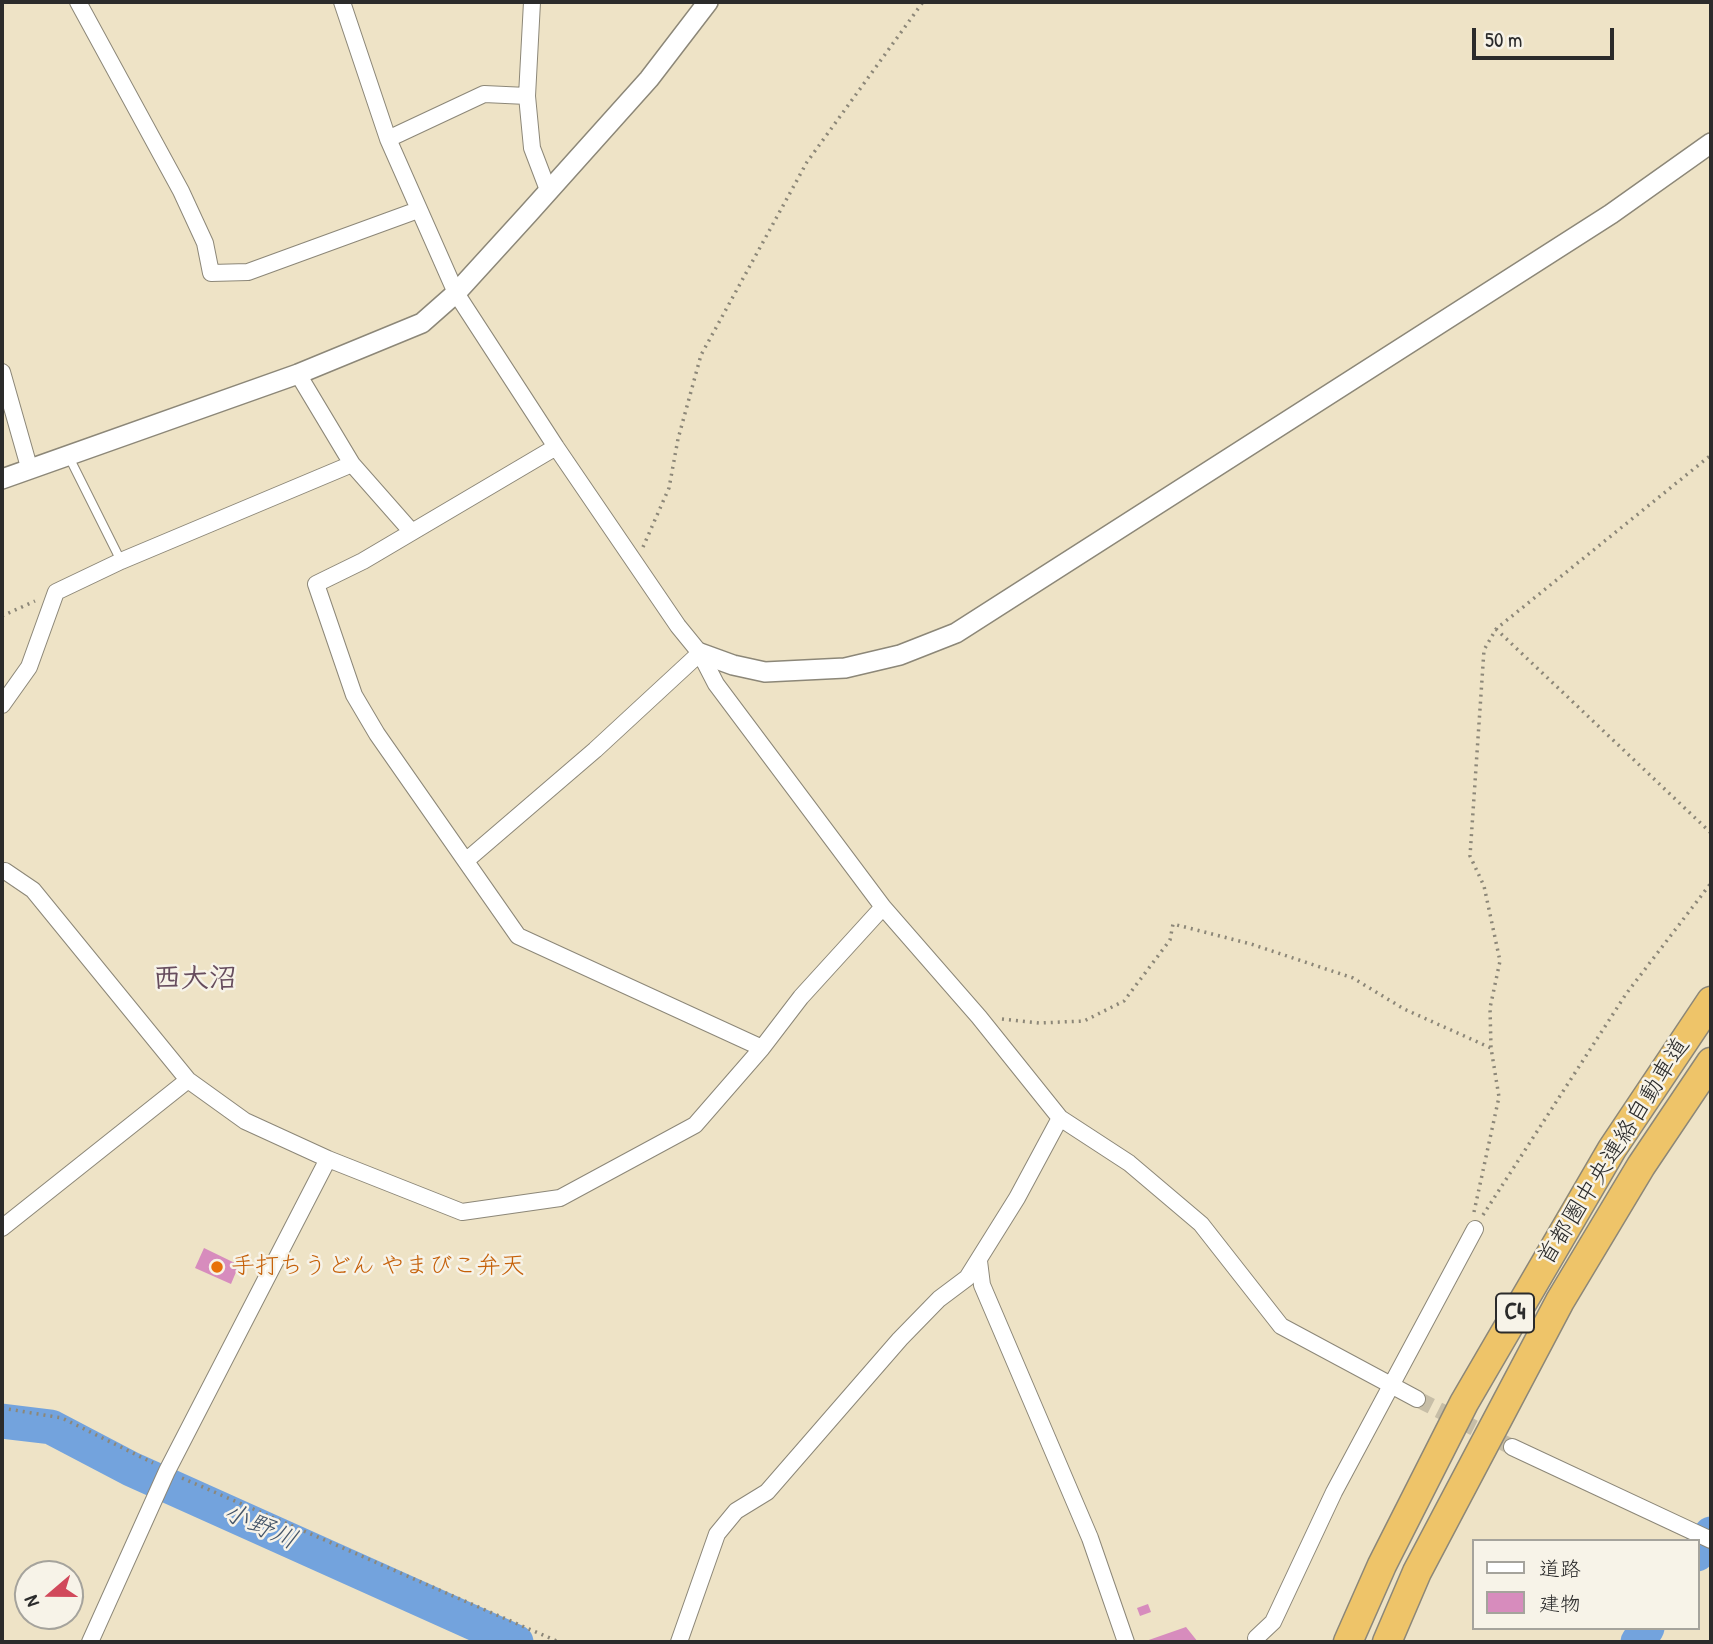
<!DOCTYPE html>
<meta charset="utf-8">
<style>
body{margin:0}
#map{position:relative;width:1713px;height:1644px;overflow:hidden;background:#eee3c6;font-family:"Patrick Hand","Klee One",sans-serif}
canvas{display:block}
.frame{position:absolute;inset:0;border:4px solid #2b2b2b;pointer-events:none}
.legend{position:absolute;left:1472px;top:1539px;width:228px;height:91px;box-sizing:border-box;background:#f7f3e8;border:2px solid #a5a39c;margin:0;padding:9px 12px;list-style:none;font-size:21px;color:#2b2b2b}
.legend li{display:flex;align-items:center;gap:14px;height:35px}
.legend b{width:35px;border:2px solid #a5a39c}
.north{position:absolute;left:14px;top:1560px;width:70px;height:70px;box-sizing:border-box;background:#f7f3e8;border:2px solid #a5a39c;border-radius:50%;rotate:250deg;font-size:19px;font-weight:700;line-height:28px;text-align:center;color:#2b2b2b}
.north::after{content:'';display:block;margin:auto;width:24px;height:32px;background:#d1495b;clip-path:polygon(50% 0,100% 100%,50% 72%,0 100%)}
.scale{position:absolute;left:1472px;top:28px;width:142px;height:32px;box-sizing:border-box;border:4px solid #2b2b2b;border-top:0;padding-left:9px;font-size:21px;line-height:24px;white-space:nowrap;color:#2b2b2b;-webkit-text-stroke:5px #f7f3e8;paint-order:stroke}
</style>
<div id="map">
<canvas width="1713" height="1644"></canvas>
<div class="frame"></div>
<ul class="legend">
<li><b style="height:9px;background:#fff"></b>道路</li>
<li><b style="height:19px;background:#d78cbd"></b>建物</li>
</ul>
<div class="north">N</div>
<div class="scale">50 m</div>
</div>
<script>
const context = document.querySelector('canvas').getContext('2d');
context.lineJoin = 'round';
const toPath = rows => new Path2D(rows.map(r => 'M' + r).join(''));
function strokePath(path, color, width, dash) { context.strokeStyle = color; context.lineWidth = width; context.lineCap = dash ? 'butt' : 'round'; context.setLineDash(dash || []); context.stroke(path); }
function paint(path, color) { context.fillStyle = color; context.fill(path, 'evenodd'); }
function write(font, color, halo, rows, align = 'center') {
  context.font = font + ' "Patrick Hand","Klee One",sans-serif'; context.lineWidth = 5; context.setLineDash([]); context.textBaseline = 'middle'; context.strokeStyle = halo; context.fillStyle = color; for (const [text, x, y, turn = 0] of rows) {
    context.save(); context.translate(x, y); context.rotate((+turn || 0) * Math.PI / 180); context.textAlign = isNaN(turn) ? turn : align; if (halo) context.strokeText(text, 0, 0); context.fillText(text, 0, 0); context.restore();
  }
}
const stream = toPath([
 [1698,1552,1706,1556]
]);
const river = toPath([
 [2,1421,51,1427,131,1469,516,1642],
 [1697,1554,1711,1534],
 [1638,1642,1647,1628]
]);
const building = toPath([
 [204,1248,239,1265,231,1284,195,1268],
 [1148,1604,1151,1612,1140,1616,1137,1608],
 [1186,1627,1198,1642,1143,1642]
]);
const minorTunnel = toPath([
 [1417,1399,1512,1447]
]);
const path = toPath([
 [643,547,669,488,678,439,701,355,807,162,923,2],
 [2,616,35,601],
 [1496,629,1711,833],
 [1002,1019,1039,1023,1084,1021,1124,1001,1170,940,1173,924,1251,944,1353,978,1404,1009,1491,1048],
 [1474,1212,1499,1097,1491,1048,1490,1008,1500,961,1484,886,1470,856,1484,650,1496,629,1711,455],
 [1483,1215,1626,994,1711,883],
 [2,1408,62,1418,153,1463],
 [182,1478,559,1642]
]);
const service = toPath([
 [69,457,121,561]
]);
const minor = toPath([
 [78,2,181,191,205,243,211,273,248,272,418,210],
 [342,2,388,139,456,293,556,447,678,626,700,653,716,684,883,907,979,1017,1060,1118,1129,1163,1201,1224,1281,1326,1417,1399],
 [532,2,527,96,532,148,548,190],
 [388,139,484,94,527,96],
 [2,372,29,467],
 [298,374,352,464,411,531],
 [556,447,363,561,316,584,354,695,377,734,518,936,762,1048,801,997,883,907],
 [2,705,29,667,56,592,121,561,352,464],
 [468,859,595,750,700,653],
 [5,871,33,890,188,1080,245,1121,328,1159,462,1212,560,1198,695,1125,762,1048],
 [2,1228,188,1080],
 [979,1261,982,1285,1090,1538,1126,1642],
 [1512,1447,1711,1540],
 [1256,1638,1273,1622,1334,1492,1475,1229],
 [90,1642,167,1471,328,1159],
 [679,1642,717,1534,736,1511,767,1492,900,1339,939,1299,967,1278,1017,1198,1060,1118]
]);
const tertiary = toPath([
 [2,479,298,374,422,323,456,293,528,214,649,79,708,2],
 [700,653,733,665,765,672,845,668,900,655,956,633,1611,214,1711,143]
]);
const motorway = toPath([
 [1348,1642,1382,1565,1464,1403,1612,1149,1711,1001],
 [1387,1642,1417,1572,1560,1301,1641,1166,1711,1062]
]);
const markers = [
 [217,1267,7,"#e8710a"]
];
const shields = [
 [1515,1313,38]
];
const shieldNames = [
 ["C4",1515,1313]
];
const streetNames = [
 ["首都圏中央連絡自動車道",1614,1152,-58]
];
const foodNames = [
 ["手打ちうどん やまびこ弁天",231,1267]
];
const waterNames = [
 ["小野川",260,1527,24]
];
const quarterNames = [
 ["西大沼",195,980]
];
strokePath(stream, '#73a3dd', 6);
strokePath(river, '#73a3dd', 35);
paint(building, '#d78cbd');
strokePath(minorTunnel, '#c7bea7', 16, [16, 8]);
strokePath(service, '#8c8778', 10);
strokePath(minor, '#8c8778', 18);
strokePath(tertiary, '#8c8778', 22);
strokePath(motorway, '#8c8778', 31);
strokePath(path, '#8c8778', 3.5, [2, 5]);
strokePath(service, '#fff', 8);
strokePath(minor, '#fff', 16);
strokePath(tertiary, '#fff', 19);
strokePath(motorway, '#eec469', 28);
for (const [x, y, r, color] of markers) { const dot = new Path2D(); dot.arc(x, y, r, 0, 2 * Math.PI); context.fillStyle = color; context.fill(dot); strokePath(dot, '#f7f3e8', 2.5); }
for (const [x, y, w] of shields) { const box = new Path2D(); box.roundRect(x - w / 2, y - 19.5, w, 39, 5); context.fillStyle = '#f7f3e8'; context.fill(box); strokePath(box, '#2b2b2b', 2); }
write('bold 23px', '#2b2b2b', null, shieldNames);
write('24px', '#2b2b2b', '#f7f3e8', streetNames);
write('24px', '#c56008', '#f7f3e8', foodNames, 'left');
write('italic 26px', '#445569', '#f7f3e8', waterNames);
write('bold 28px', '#674d5e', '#f7f3e8', quarterNames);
</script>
